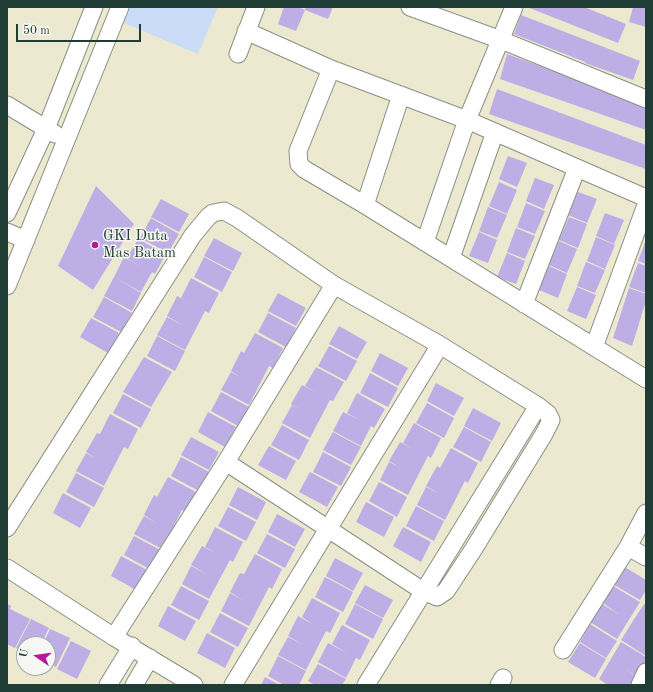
<!DOCTYPE html>
<style>
body{margin:0}
#map{position:relative;width:653px;height:692px;overflow:hidden;background:#ede8d0;font-family:"Old Standard TT",serif}
canvas{display:block}
.frame{position:absolute;inset:0;border:8px solid #1f3d34;pointer-events:none}
.north{position:absolute;left:16px;top:636px;width:40px;height:40px;box-sizing:border-box;background:#f6f6f2;border:1px solid #a0aca6;border-radius:50%;rotate:283deg;font-size:11px;font-weight:700;line-height:16px;text-align:center;color:#1f3d34}
.north::after{content:'';display:block;margin:auto;width:14px;height:18px;background:#b5179e;clip-path:polygon(50% 0,100% 100%,50% 72%,0 100%)}
.scale{position:absolute;left:16px;top:24px;width:125px;height:18px;box-sizing:border-box;border:2px solid #1f3d34;border-top:0;padding-left:5px;font-size:12px;line-height:14px;white-space:nowrap;color:#1f3d34;-webkit-text-stroke:3px #f6f6f2;paint-order:stroke}
</style>
<div id="map">
<canvas width="653" height="692"></canvas>
<div class="frame"></div>
<div class="north">U</div>
<div class="scale">50 m</div>
</div>
<script>
const context = document.querySelector('canvas').getContext('2d');
context.lineJoin = 'round';
function paint(path, color) { context.fillStyle = color; context.fill(path, 'evenodd'); }
const toPath = rows => new Path2D(rows.map(r => 'M' + r).join(''));
function strokePath(path, color, width, dash) { context.strokeStyle = color; context.lineWidth = width; context.lineCap = dash ? 'butt' : 'round'; context.setLineDash(dash || []); context.stroke(path); }
function write(font, color, halo, rows, align = 'center') {
  context.font = font + ' "Old Standard TT",serif'; context.lineWidth = 3; context.setLineDash([]); context.textBaseline = 'middle'; context.strokeStyle = halo; context.fillStyle = color; for (const [text, x, y, turn = 0] of rows) {
    context.save(); context.translate(x, y); context.rotate((+turn || 0) * Math.PI / 180); context.textAlign = isNaN(turn) ? turn : align; if (halo) context.strokeText(text, 0, 0); context.fillText(text, 0, 0); context.restore();
  }
}
const built = toPath([
 [128,7,218,7,198,54,121,22]
]);
const building = toPath([
 [284,7,298,7,305,10,296,31,278,24],
 [306,7,333,7,328,19,305,10],
 [527,7,584,7,626,24,618,43],
 [633,7,646,7,646,27,629,22],
 [521,15,640,61,633,80,585,63,588,54,585,62,514,34],
 [507,54,646,105,646,130,500,79],
 [497,89,646,145,646,169,489,114],
 [508,156,527,163,517,187,499,179],
 [535,178,554,185,544,209,526,201],
 [499,182,517,190,507,214,489,206],
 [96,186,134,224,93,290,58,266],
 [578,192,597,199,587,223,568,215],
 [161,199,189,214,179,232,151,217],
 [526,203,545,211,535,234,517,227],
 [488,207,507,215,497,238,479,231],
 [605,213,624,220,614,244,596,236],
 [569,217,587,224,578,248,559,240],
 [151,218,179,234,168,253,140,238],
 [516,228,535,236,525,259,507,252],
 [479,232,497,240,488,263,469,256],
 [596,237,615,245,605,269,587,261],
 [214,238,242,253,233,271,204,256],
 [138,239,166,254,155,274,152,272,141,292,114,277,124,257,140,266,127,258],
 [646,240,646,264,638,261],
 [559,241,577,249,567,273,549,265],
 [507,253,525,261,516,284,497,277],
 [204,257,232,272,222,292,194,277],
 [586,262,605,270,595,293,577,286],
 [638,263,646,266,646,293,629,287],
 [549,266,567,274,558,298,539,290],
 [114,277,141,293,132,311,104,296],
 [191,278,219,293,209,313,205,311,185,350,157,335,167,317,184,326,167,316,177,296,193,305,181,298],
 [577,287,596,295,586,319,567,311],
 [629,288,646,294,646,301,632,346,613,338],
 [278,293,306,308,296,326,268,311],
 [104,297,132,313,121,332,93,317],
 [268,313,296,328,286,347,258,332],
 [91,318,119,333,108,353,80,337],
 [339,326,367,342,357,359,329,344],
 [255,333,283,348,273,368,269,366,249,405,221,390,231,372,240,377,231,371,241,351,244,353],
 [157,336,185,351,175,371,147,356],
 [329,346,357,361,346,381,318,366],
 [380,353,408,368,398,386,371,371],
 [144,357,172,372,151,407,123,392],
 [316,367,344,382,333,401,330,400,310,438,282,423,292,405,301,410,291,404,302,385,317,393,305,386],
 [370,373,398,388,388,407,360,393],
 [436,383,464,398,454,416,427,401],
 [221,392,249,407,238,426,211,411],
 [357,393,385,409,374,428,371,426,361,446,333,431,343,412,359,420,347,413],
 [123,394,151,409,141,428,113,413],
 [427,403,454,418,444,438,416,423],
 [473,408,501,423,492,441,464,426],
 [208,412,236,427,225,447,198,432],
 [110,414,138,429,128,449,124,447,104,486,76,471,86,453,95,458,86,452,97,433,100,434],
 [414,423,441,438,431,458,428,456,408,495,380,480,389,462,399,467,389,461,400,442,415,450,403,443],
 [282,425,309,440,299,460,271,445],
 [464,427,491,442,481,462,453,447],
 [333,432,361,447,351,465,323,450],
 [191,437,219,452,209,470,181,455],
 [269,446,296,461,286,480,258,465],
 [451,448,478,463,468,483,465,481,445,520,417,505,426,487,438,493,426,486,437,466,440,468],
 [323,452,351,467,341,486,313,472],
 [181,457,209,472,199,491,171,476],
 [310,472,338,487,327,507,299,492],
 [76,473,104,488,94,507,66,492],
 [168,477,196,492,186,512,182,510,162,549,134,534,144,516,158,524,144,515,154,495,157,497],
 [379,482,407,497,397,517,369,501],
 [238,487,266,502,257,520,229,505],
 [63,493,91,508,80,528,53,513],
 [366,502,394,517,384,537,356,522],
 [416,506,444,521,434,541,406,526],
 [228,507,256,522,246,541,218,526],
 [277,514,305,529,295,547,268,532],
 [215,527,243,542,233,562,230,560,209,599,182,584,191,566,208,575,191,565,202,546,217,554,205,547],
 [403,527,431,542,421,562,393,546],
 [267,534,295,549,285,568,257,553],
 [134,536,162,551,151,570,124,555],
 [255,554,282,569,272,589,269,587,249,626,221,611,230,593,244,601,230,592,240,573,244,574],
 [121,556,149,571,138,591,111,576],
 [335,558,363,573,353,591,326,576],
 [623,566,646,580,646,590,640,600,613,584],
 [325,577,353,592,343,612,315,597],
 [365,585,393,600,383,618,355,603],
 [181,586,209,601,199,620,171,605],
 [613,586,640,602,617,639,590,622,602,604,620,615,603,603],
 [312,598,340,613,330,633,326,631,306,670,278,655,288,637,302,644,288,636,298,616,314,625,302,617],
 [7,604,11,606,10,609,30,619,15,648,7,644],
 [355,604,383,619,373,639,345,624],
 [644,604,646,605,646,629,633,621],
 [168,606,196,621,185,641,158,626],
 [220,613,248,628,238,647,210,632],
 [31,619,49,628,41,644,24,644,24,652,16,648],
 [633,621,646,629,646,656,621,640],
 [590,624,617,641,606,658,580,642],
 [342,625,370,640,360,660,356,658,346,678,318,662,328,643,347,653,332,644],
 [50,629,70,638,56,667,48,663,48,644,43,644],
 [207,633,235,648,225,668,197,653],
 [71,641,91,651,77,679,57,669],
 [621,642,646,657,646,662,637,676,623,668,638,677,633,685,608,685,599,679],
 [580,643,606,659,595,678,568,662],
 [278,656,306,671,299,685,284,685,268,676],
 [318,664,346,679,342,685,315,685,308,681],
 [265,677,280,685,261,685]
]);
const minor = toPath([
 [410,7,501,40,646,99],
 [246,31,331,69,467,120,646,198],
 [238,54,256,7],
 [331,69,298,151,299,164,304,169,365,205,646,379],
 [7,105,55,134],
 [365,205,401,95],
 [7,213,46,129,94,7],
 [7,232,26,240],
 [425,242,467,120,514,7],
 [451,258,495,132],
 [7,286,120,7],
 [524,304,577,168],
 [594,347,646,205],
 [7,528,193,235,208,217,213,213,224,211,237,218,334,285,440,345,538,406,548,414,551,420,544,434,473,550,446,591,437,597,423,591,226,462],
 [628,547,646,557],
 [7,568,114,637,194,685],
 [114,637,226,462,334,285],
 [563,650,628,547,646,513],
 [108,685,132,646],
 [134,685,150,658],
 [233,685,440,345],
 [366,685,538,406],
 [499,685,503,678],
 [640,685,646,672]
]);
const markers = [
 [95,245,4,"#b5179e"]
];
const poiNames = [
 ["GKI Duta",103,236],
 ["Mas Batam",103,253]
];
paint(built, '#cbdcf9');
paint(building, '#beaee6');
strokePath(minor, '#869282', 19);
strokePath(minor, '#fff', 17);
for (const [x, y, r, color] of markers) { const dot = new Path2D(); dot.arc(x, y, r, 0, 2 * Math.PI); context.fillStyle = color; context.fill(dot); strokePath(dot, '#f6f6f2', 1.5); }
write('15px', '#1f3d34', '#f6f6f2', poiNames, 'left');
</script>
